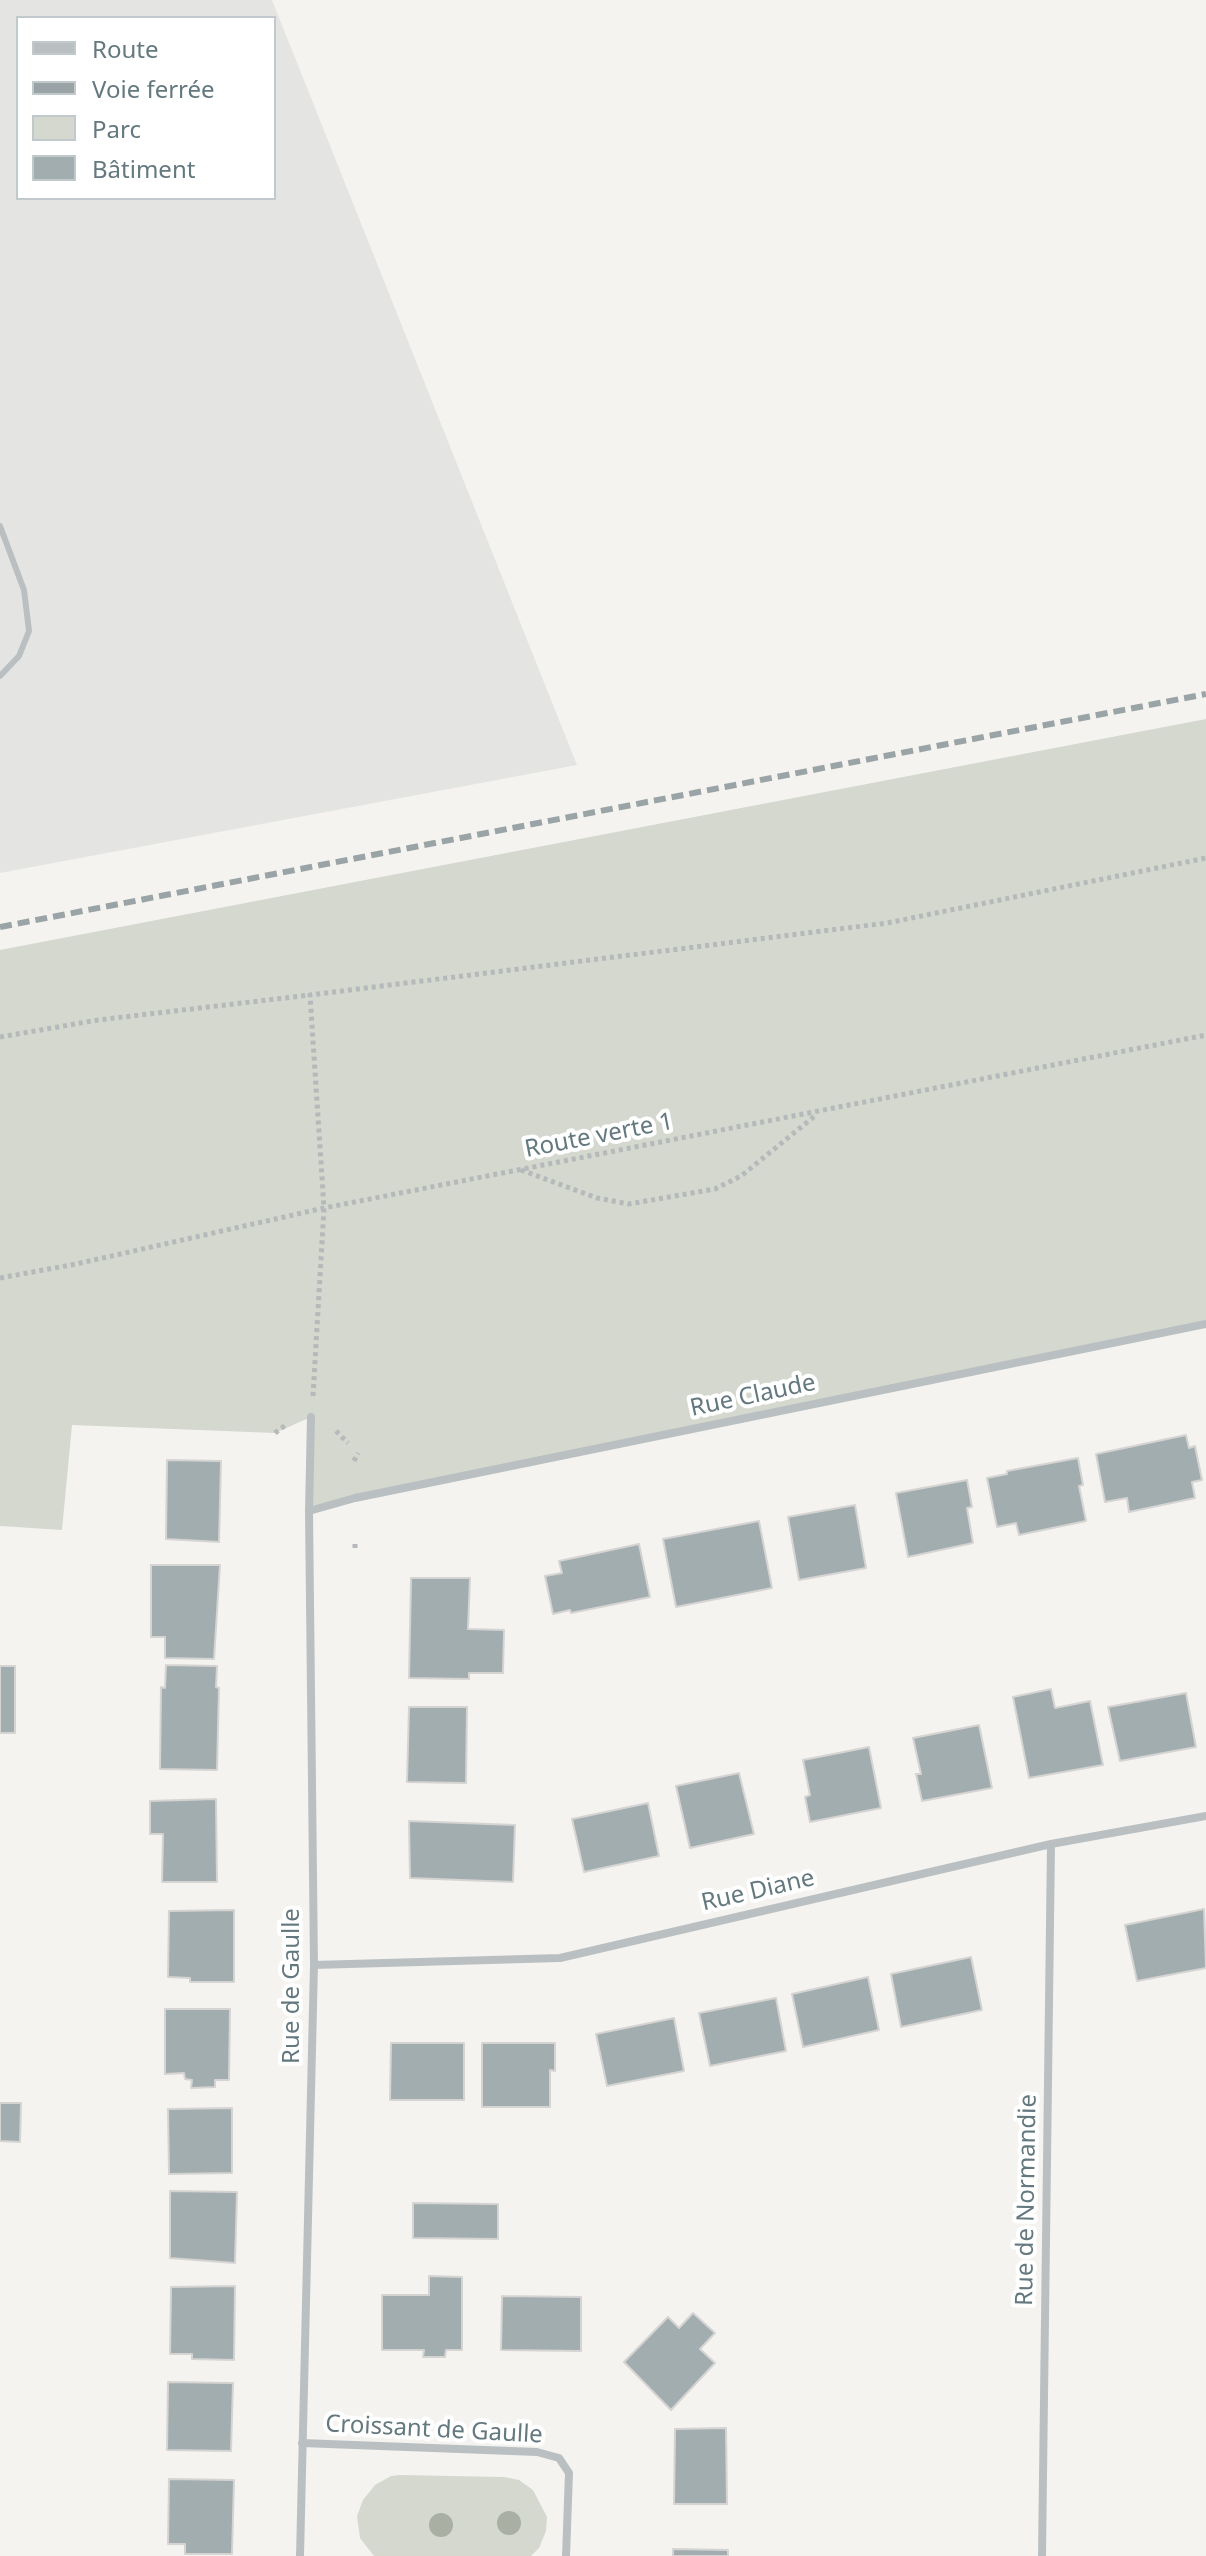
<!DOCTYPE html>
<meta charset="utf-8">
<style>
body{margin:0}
#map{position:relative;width:1206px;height:2556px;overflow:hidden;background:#f4f3f0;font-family:"Noto Sans",sans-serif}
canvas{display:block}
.legend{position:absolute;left:16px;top:16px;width:260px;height:184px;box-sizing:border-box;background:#fff;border:2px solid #c1c9cc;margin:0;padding:10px 14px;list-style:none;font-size:24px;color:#64797f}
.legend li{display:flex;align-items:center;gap:16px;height:40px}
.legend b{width:40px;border:2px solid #c1c9cc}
</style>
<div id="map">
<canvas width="1206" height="2556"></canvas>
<ul class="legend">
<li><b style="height:10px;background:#bac0c2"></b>Route</li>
<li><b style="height:10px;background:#9aa4a6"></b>Voie ferrée</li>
<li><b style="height:22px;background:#d4d8cf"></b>Parc</li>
<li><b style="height:22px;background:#a2adaf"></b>Bâtiment</li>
</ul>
</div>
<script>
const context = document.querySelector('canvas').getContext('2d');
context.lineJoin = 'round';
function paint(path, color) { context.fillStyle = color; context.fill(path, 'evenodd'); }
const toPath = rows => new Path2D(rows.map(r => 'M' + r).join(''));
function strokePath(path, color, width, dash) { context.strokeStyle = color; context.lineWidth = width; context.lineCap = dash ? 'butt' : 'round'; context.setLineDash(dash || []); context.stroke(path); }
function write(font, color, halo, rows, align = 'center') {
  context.font = font + ' "Noto Sans",sans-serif'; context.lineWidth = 8; context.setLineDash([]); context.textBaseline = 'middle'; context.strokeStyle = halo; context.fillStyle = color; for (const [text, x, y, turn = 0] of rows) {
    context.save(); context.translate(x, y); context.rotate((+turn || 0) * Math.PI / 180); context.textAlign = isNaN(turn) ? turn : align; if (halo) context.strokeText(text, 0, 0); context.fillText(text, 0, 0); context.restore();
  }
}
const built = toPath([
 [0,0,272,0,577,765,0,873],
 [18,18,274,18,274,198,18,198]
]);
const green = toPath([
 [1206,719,1206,1324,309,1511,311,1417,275,1433,72,1425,62,1530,0,1526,0,950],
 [400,2475,504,2477,519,2480,533,2490,547,2517,546,2531,539,2548,531,2556,374,2556,360,2538,357,2516,363,2500,375,2485,391,2476]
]);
const building = toPath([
 [1186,1435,1189,1448,1195,1446,1202,1480,1192,1482,1195,1498,1129,1512,1127,1498,1105,1502,1096,1454,1186,1435],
 [1078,1458,1083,1485,1079,1486,1086,1521,1019,1535,1016,1523,997,1527,987,1478,1007,1474,1007,1471,1078,1458],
 [167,1460,221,1461,219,1542,166,1539,167,1460],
 [967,1480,972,1507,967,1508,973,1543,908,1557,896,1493,967,1480],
 [855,1505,866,1568,799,1580,788,1517,855,1505],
 [759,1521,772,1588,676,1607,663,1539,759,1521],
 [639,1544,650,1597,571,1613,570,1610,553,1614,545,1576,562,1573,559,1561,639,1544],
 [151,1565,220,1565,214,1659,165,1658,165,1637,151,1637,151,1565],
 [411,1578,470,1578,468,1629,504,1630,503,1673,469,1673,469,1679,409,1678,411,1578],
 [166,1665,217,1666,216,1687,219,1688,217,1770,160,1769,161,1687,165,1688,166,1665],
 [0,1666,15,1666,15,1733,0,1733,0,1666],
 [1051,1689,1055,1708,1090,1701,1103,1765,1029,1778,1013,1697,1051,1689],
 [1186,1693,1196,1747,1120,1761,1108,1707,1186,1693],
 [409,1707,467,1707,466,1783,407,1782,409,1707],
 [979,1725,992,1788,922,1801,916,1774,921,1774,913,1738,979,1725],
 [869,1747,881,1808,810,1822,805,1797,810,1795,803,1760,869,1747],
 [739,1773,754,1834,690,1848,676,1786,739,1773],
 [216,1799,217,1882,162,1882,163,1834,150,1834,150,1801,216,1799],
 [648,1803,659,1856,584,1872,572,1819,648,1803],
 [409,1821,515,1825,513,1882,410,1878,409,1821],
 [1204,1909,1206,1968,1137,1981,1125,1925,1204,1909],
 [234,1910,234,1982,190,1982,190,1978,168,1977,169,1911,234,1910],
 [971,1957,982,2010,901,2027,891,1974,971,1957],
 [868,1977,879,2030,803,2047,792,1994,868,1977],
 [776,1998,786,2051,710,2066,699,2013,776,1998],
 [165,2009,230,2009,229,2080,215,2080,215,2087,191,2088,192,2080,185,2079,184,2073,165,2074,165,2009],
 [674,2018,684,2071,607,2086,596,2034,674,2018],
 [391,2043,464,2043,464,2100,390,2100,391,2043],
 [482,2043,555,2043,555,2071,550,2070,550,2107,482,2107,482,2043],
 [0,2103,21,2103,20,2142,0,2141,0,2103],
 [232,2108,232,2173,169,2174,168,2109,232,2108],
 [170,2191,237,2192,235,2263,170,2258,170,2191],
 [413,2203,498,2204,498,2239,413,2238,413,2203],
 [429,2276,462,2277,462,2350,446,2350,445,2357,423,2357,424,2350,382,2350,382,2295,429,2295,429,2276],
 [235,2286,234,2360,192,2359,192,2354,170,2354,171,2287,235,2286],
 [502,2296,581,2297,581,2351,501,2350,502,2296],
 [693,2313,715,2333,700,2349,715,2363,671,2410,624,2362,668,2317,679,2328,693,2313],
 [168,2382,233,2383,231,2451,167,2450,168,2382],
 [726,2428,727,2504,674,2504,675,2429,726,2428],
 [169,2479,234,2480,232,2554,185,2554,185,2544,168,2544,169,2479],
 [673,2549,728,2550,728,2556,673,2556,673,2549]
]);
const path = toPath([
 [0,1037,98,1020,310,995],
 [521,1170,597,1198,629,1204,715,1189,741,1176,816,1115],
 [0,1278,76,1264,324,1208,1206,1035],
 [313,1396,324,1208,310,995,887,923,1206,858],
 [336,1431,348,1443],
 [275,1433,287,1424],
 [354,1461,358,1453],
 [355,1544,355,1548]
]);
const service = toPath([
 [0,526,24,590,29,631,19,656,0,676]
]);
const minor = toPath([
 [309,1511,355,1498,1206,1324],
 [314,1965,560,1958,1051,1844,1206,1816],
 [302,2443,537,2452,559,2458,569,2473,566,2556],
 [300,2556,314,1965,309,1511,311,1417],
 [1042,2556,1051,1844]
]);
const rail = toPath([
 [0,927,1206,694]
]);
const trees = [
 [509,2523],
 [441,2525]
];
const streetNames = [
 ["Route verte 1",599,1136,-11],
 ["Rue Claude",753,1396,-12],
 ["Rue Diane",758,1891,-13],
 ["Rue de Gaulle",292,1986,-90],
 ["Rue de Normandie",1027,2200,-89],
 ["Croissant de Gaulle",434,2430,3]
];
paint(built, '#e4e5e3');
paint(green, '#d4d8cf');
paint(building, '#a2adaf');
strokePath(building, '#d5d4d3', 2);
strokePath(path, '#b5b9ba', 5, [4, 4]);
strokePath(service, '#bac0c2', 6);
strokePath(minor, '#bac0c2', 8);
strokePath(rail, '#9aa4a6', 6, [12, 6]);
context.fillStyle = '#a9afa2';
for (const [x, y] of trees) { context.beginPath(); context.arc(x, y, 12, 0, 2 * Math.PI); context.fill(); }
write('24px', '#64797f', '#fff', streetNames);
</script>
